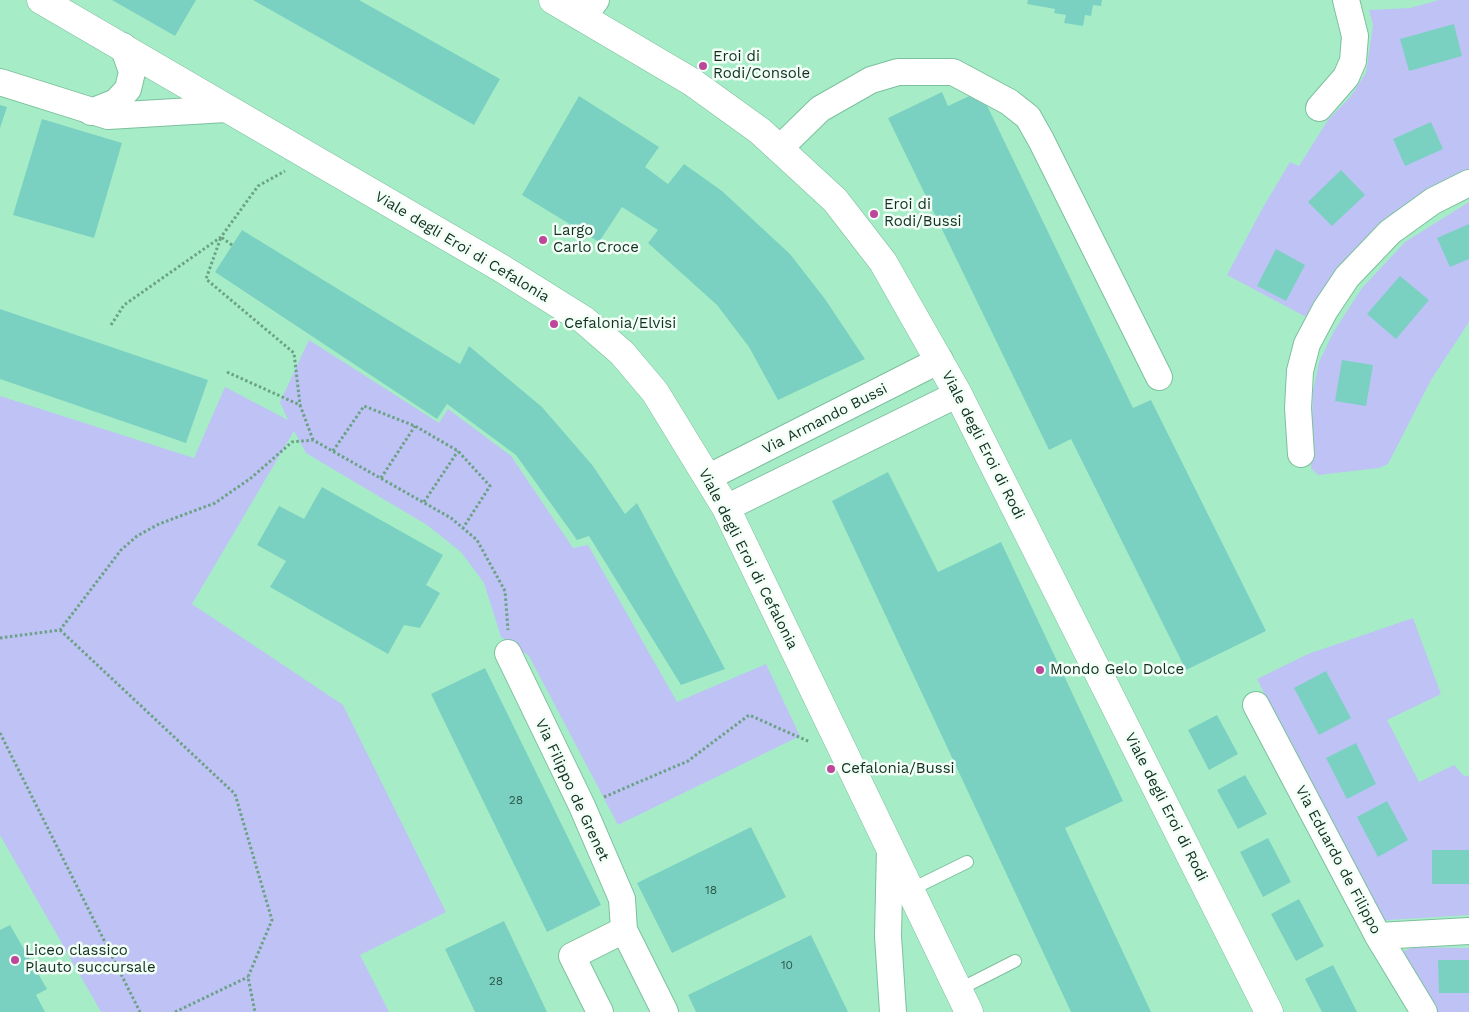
<!DOCTYPE html>
<style>
body{margin:0}
canvas{display:block;background:#a6edc7}
</style>
<canvas width="1469" height="1012"></canvas>
<script>
const context = document.querySelector('canvas').getContext('2d');
context.lineJoin = 'round';
function paint(path, color) { context.fillStyle = color; context.fill(path, 'evenodd'); }
const toPath = rows => new Path2D(rows.map(r => 'M' + r).join(''));
function strokePath(path, color, width, dash) { context.strokeStyle = color; context.lineWidth = width; context.lineCap = dash ? 'butt' : 'round'; context.setLineDash(dash || []); context.stroke(path); }
function write(font, color, halo, rows, align = 'center') {
  context.font = font + ' "Work Sans",sans-serif'; context.lineWidth = 5; context.setLineDash([]); context.textBaseline = 'middle'; context.strokeStyle = halo; context.fillStyle = color; for (const [text, x, y, turn = 0] of rows) {
    context.save(); context.translate(x, y); context.rotate((+turn || 0) * Math.PI / 180); context.textAlign = isNaN(turn) ? turn : align; if (halo) context.strokeText(text, 0, 0); context.fillText(text, 0, 0); context.restore();
  }
}
const green = toPath([
 [1439,0,1469,0,1469,171,1312,320,1227,275,1262,209,1290,162,1299,166,1328,120,1350,97,1366,73,1373,25,1369,10,1410,8],
 [1469,202,1469,322,1431,380,1388,464,1379,468,1318,475,1311,468,1313,391,1319,362,1334,331,1362,288,1405,242],
 [309,340,439,423,448,409,511,456,573,548,588,545,677,702,766,664,800,736,618,825,529,656,501,637,484,583,461,552,427,525,306,453,294,431,192,604,343,705,446,912,360,955,389,1012,101,1012,0,835,0,396,194,458,225,387,288,420,280,402],
 [1413,618,1441,694,1387,720,1419,782,1454,765,1464,776,1469,776,1469,915,1388,920,1381,922,1257,679,1308,654],
 [1414,947,1469,948,1469,1012,1433,1012,1402,957,1404,951]
]);
const building = toPath([
 [112,0,196,0,175,36],
 [253,0,359,0,500,79,474,125],
 [1028,0,1102,0,1101,6,1093,5,1091,16,1085,15,1083,26,1064,23,1066,15,1054,13,1055,9,1027,4],
 [1454,24,1462,56,1409,71,1400,39],
 [980,91,1133,408,1151,400,1266,631,1186,670,1071,439,1049,450,888,118,942,92,948,106],
 [579,96,659,147,645,167,668,184,684,164,722,191,790,254,825,299,865,359,778,400,749,347,717,305,648,243,658,230,622,207,599,242,522,195],
 [0,105,7,107,0,128],
 [42,119,122,143,94,238,13,215],
 [1431,122,1443,149,1405,166,1393,139],
 [1341,170,1365,195,1332,226,1308,202],
 [1469,224,1469,259,1450,267,1437,238],
 [242,230,460,364,469,346,542,407,593,466,625,514,637,503,725,669,681,685,589,536,577,540,516,455,447,404,437,419,215,272],
 [1276,249,1305,265,1286,301,1257,286],
 [1400,276,1429,300,1396,339,1367,314],
 [0,309,208,380,186,443,0,379],
 [1342,360,1373,365,1366,406,1335,401],
 [888,472,938,572,1001,542,1123,801,1065,828,1151,1012,1071,1012,832,501],
 [322,487,443,555,426,585,440,593,420,628,404,625,388,654,270,587,286,561,257,545,279,506,304,519],
 [485,668,601,905,547,932,431,694],
 [1326,671,1351,718,1319,735,1294,688],
 [1217,715,1238,754,1209,770,1188,730],
 [1356,743,1376,784,1347,799,1326,758],
 [1245,775,1267,814,1238,829,1217,790],
 [1387,801,1408,840,1378,857,1357,817],
 [751,827,786,897,672,953,637,883],
 [1268,838,1291,882,1263,897,1240,852],
 [1432,850,1469,850,1469,884,1432,884],
 [1299,899,1324,946,1296,961,1271,914],
 [504,921,547,1012,475,1012,445,949],
 [10,925,47,989,36,995,45,1012,0,1012,0,930],
 [811,935,848,1012,696,1012,688,995],
 [1438,960,1469,960,1469,993,1439,993],
 [1333,965,1357,1012,1322,1012,1305,979]
]);
const path = toPath([
 [232,245,221,237,206,279,294,353,300,405],
 [111,325,124,305,221,237,258,186,285,171],
 [227,372,300,405,313,440],
 [333,451,364,406,415,426,458,451,490,486,463,528],
 [381,478,415,426],
 [424,502,458,451],
 [60,630,235,794,272,920,248,977,255,1012],
 [0,638,60,630,121,550,137,536,159,524,215,503,251,478,292,442,313,440,451,518,477,540,505,591,508,630],
 [0,733,140,1012],
 [604,797,688,761,749,715,810,742],
 [175,1012,248,977]
]);
const service = toPath([
 [910,890,967,862],
 [958,990,1015,961]
]);
const minor = toPath([
 [582,18,596,0],
 [0,82,108,116,226,109],
 [1319,108,1346,77,1353,61,1355,36,1346,0],
 [91,112,116,102,128,89,132,72,123,46],
 [779,149,820,109,871,80,898,72,953,72,1009,102,1028,117,1041,140,1159,377],
 [1301,454,1298,408,1300,371,1307,344,1325,310,1347,277,1390,232,1433,201,1469,183],
 [709,477,940,360],
 [726,508,958,394],
 [508,653,582,806,622,899,624,930],
 [1256,705,1378,936,1424,1012],
 [890,848,888,936,893,1012],
 [1378,936,1469,931],
 [600,1012,572,956,624,930,665,1012]
]);
const secondary = toPath([
 [41,0,501,268,584,320,622,353,655,392,726,508,969,1012],
 [553,0,692,82,760,131,835,200,883,262,958,394,1269,1012]
]);
const markers = [
 [703,66,5,"#be469b"],
 [874,214,5,"#be469b"],
 [543,240,5,"#be469b"],
 [554,324,5,"#be469b"],
 [1040,670,5,"#be469b"],
 [831,769,5,"#be469b"],
 [15,960,5,"#be469b"]
];
const numberNames = [
 ["28",516,800],
 ["18",711,890],
 ["10",787,965],
 ["28",496,981]
];
const poiNames = [
 ["Eroi di",713,57],
 ["Rodi/Console",713,74],
 ["Eroi di",884,205],
 ["Rodi/Bussi",884,222],
 ["Largo",553,231],
 ["Carlo Croce",553,248],
 ["Cefalonia/Elvisi",564,324],
 ["Mondo Gelo Dolce",1050,670],
 ["Cefalonia/Bussi",841,769],
 ["Liceo classico",25,951],
 ["Plauto succursale",25,968]
];
const streetNames = [
 ["Viale degli Eroi di Cefalonia",462,247,31],
 ["Via Armando Bussi",825,419,-27],
 ["Viale degli Eroi di Rodi",983,445,63],
 ["Viale degli Eroi di Cefalonia",748,559,63],
 ["Via Filippo de Grenet",572,790,65],
 ["Viale degli Eroi di Rodi",1166,807,63],
 ["Via Eduardo de Filippo",1338,860,62]
];
paint(green, '#bec2f5');
paint(building, '#7bd1c1');
strokePath(service, '#7cc09d', 14);
strokePath(minor, '#7cc09d', 28);
strokePath(secondary, '#7cc09d', 29);
strokePath(path, '#6ba285', 3, [2.5, 2.5]);
strokePath(service, '#fff', 12);
strokePath(minor, '#fff', 26);
strokePath(secondary, '#fff', 28);
for (const [x, y, r, color] of markers) { const dot = new Path2D(); dot.arc(x, y, r, 0, 2 * Math.PI); context.fillStyle = color; context.fill(dot); strokePath(dot, '#f2fff7', 2); }
write('12px', '#2c5849', null, numberNames);
write('15px', '#122f21', '#f2fff7', poiNames, 'left');
write('15px', '#122f21', '#f2fff7', streetNames);
</script>
